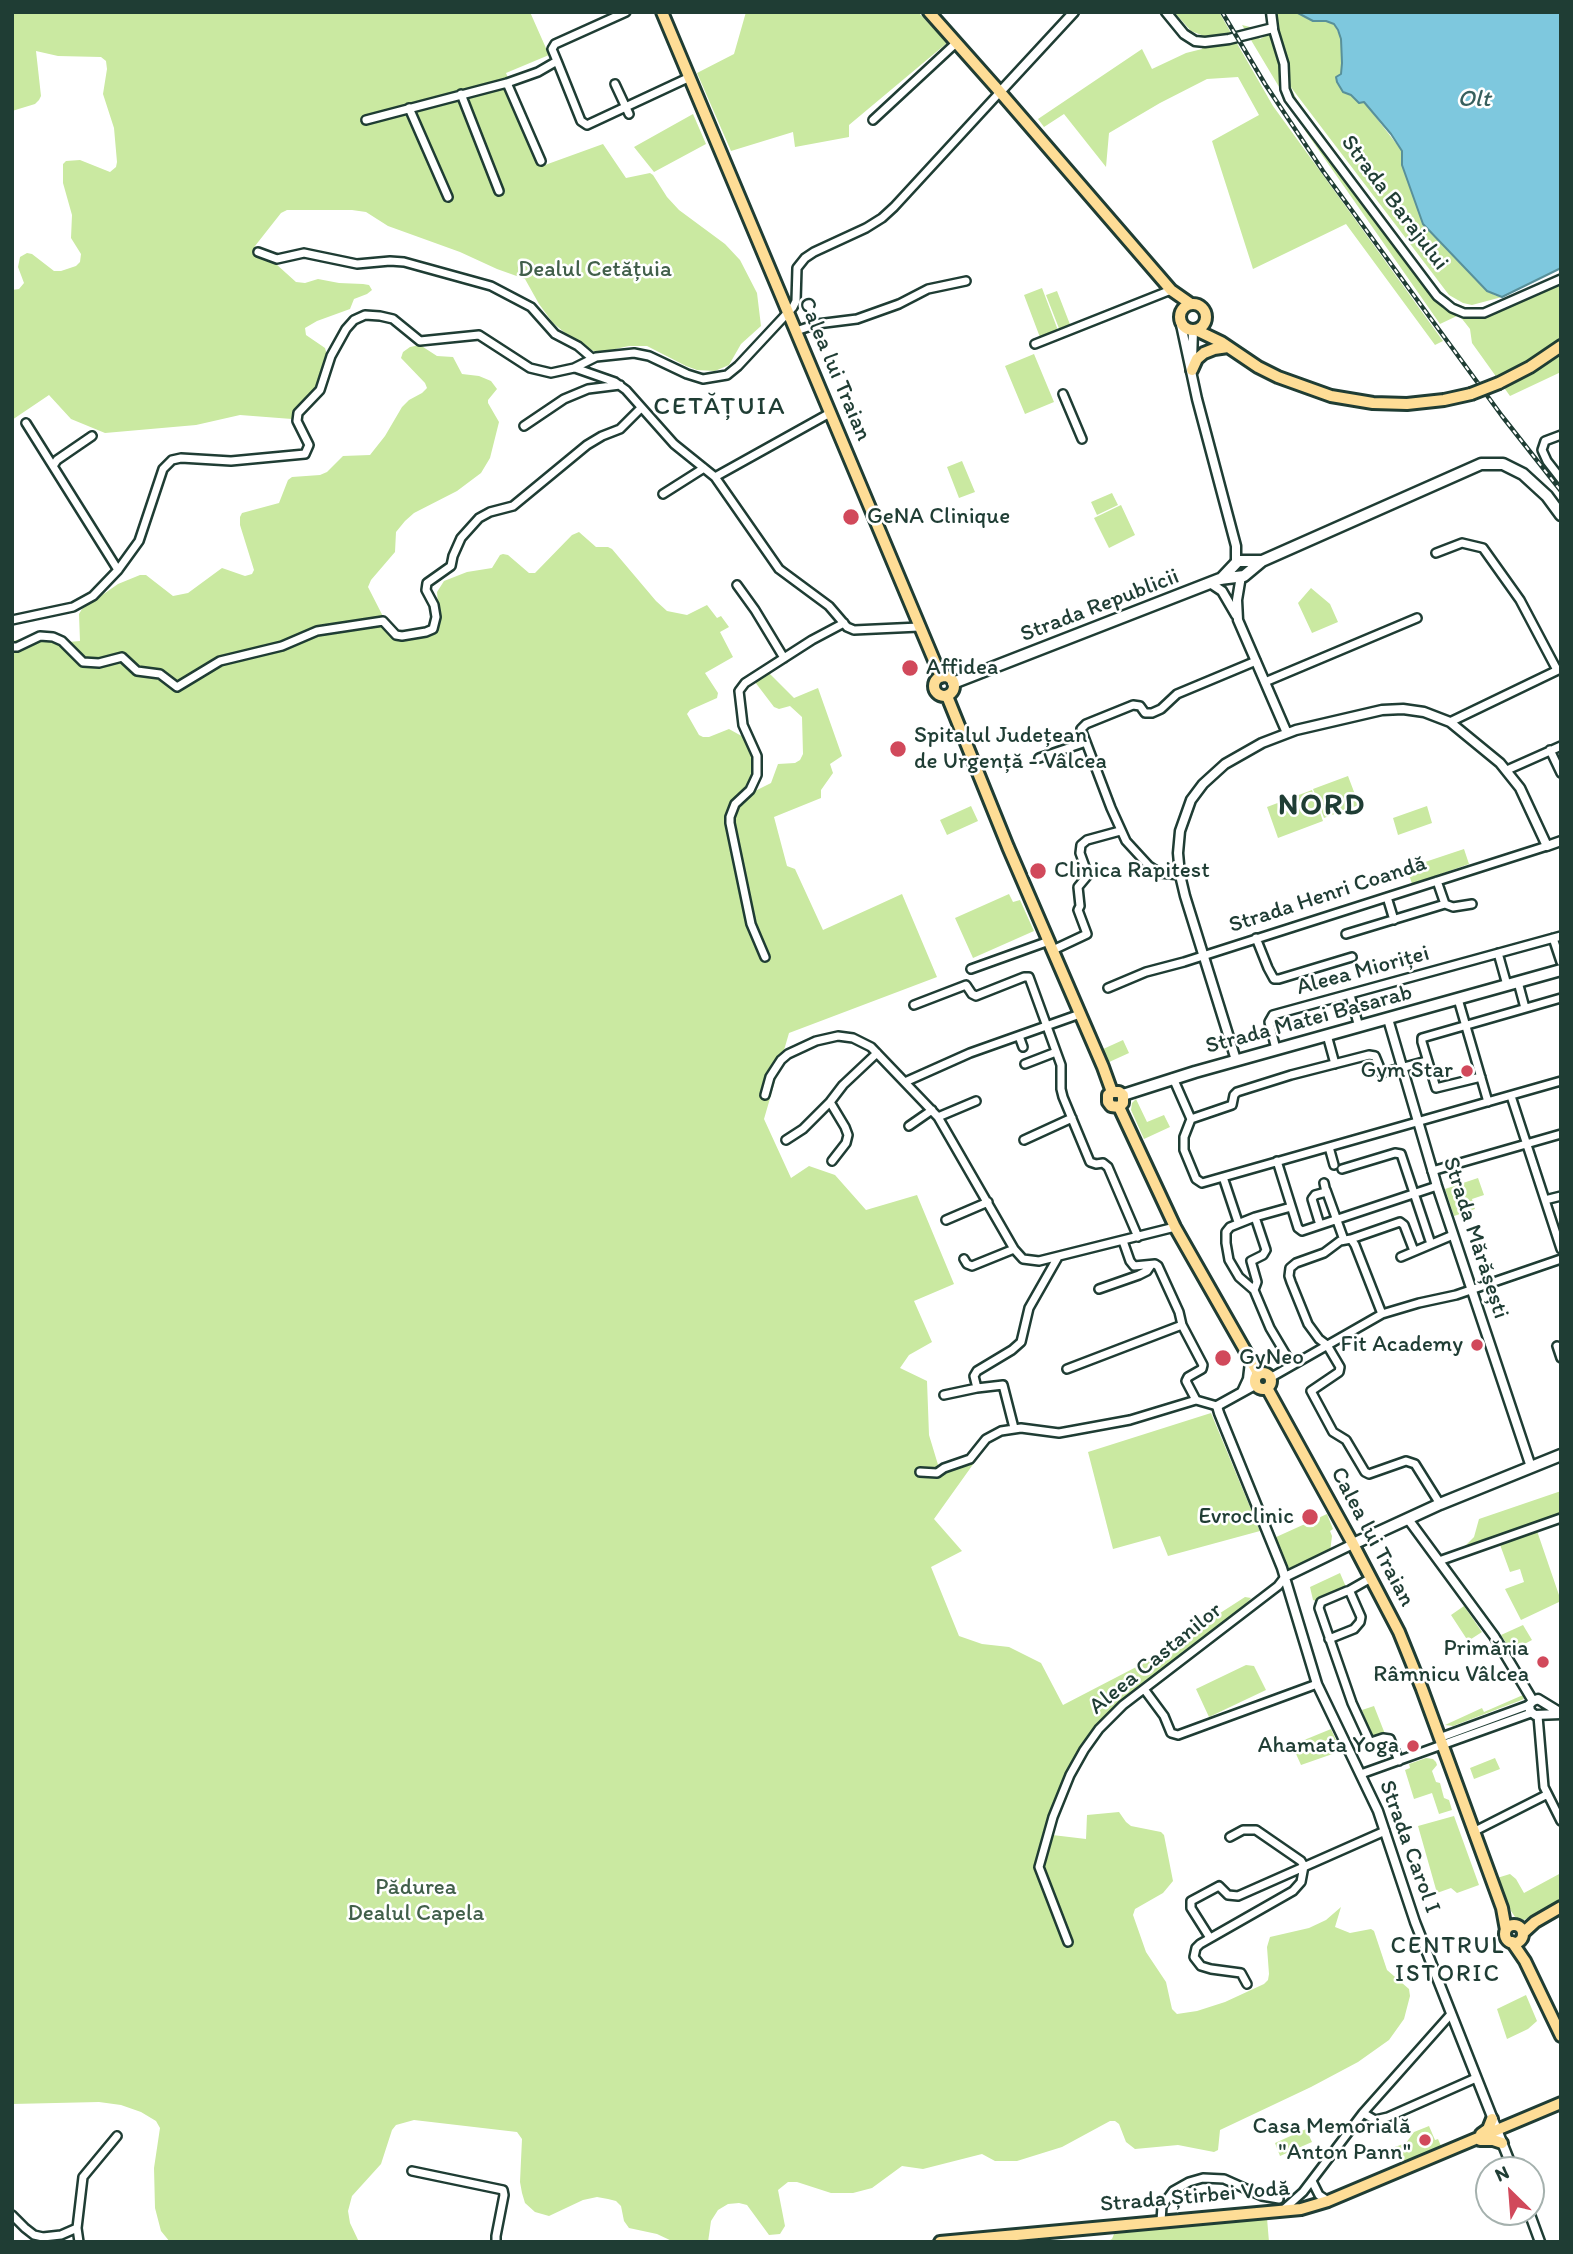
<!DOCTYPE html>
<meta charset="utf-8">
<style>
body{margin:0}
#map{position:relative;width:1573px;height:2254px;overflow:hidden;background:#fff;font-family:Itim,sans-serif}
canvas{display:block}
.frame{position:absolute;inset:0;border:14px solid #1f3d34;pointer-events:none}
.north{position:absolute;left:1475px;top:2156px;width:70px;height:70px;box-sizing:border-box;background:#fff;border:2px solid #a5b1ae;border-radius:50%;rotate:335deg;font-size:19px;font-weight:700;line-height:28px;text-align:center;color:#1f3d34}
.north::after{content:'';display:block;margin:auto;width:24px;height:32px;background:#d1495b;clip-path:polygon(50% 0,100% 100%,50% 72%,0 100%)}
</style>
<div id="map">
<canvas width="1573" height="2254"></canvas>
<div class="frame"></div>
<div class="north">N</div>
</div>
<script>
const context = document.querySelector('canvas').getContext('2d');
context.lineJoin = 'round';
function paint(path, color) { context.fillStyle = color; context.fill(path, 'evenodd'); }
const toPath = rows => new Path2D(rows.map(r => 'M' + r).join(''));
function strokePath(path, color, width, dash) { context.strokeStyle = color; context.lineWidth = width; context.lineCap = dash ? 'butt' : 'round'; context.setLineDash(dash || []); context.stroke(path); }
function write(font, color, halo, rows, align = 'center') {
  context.font = font + ' Itim,sans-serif'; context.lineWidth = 5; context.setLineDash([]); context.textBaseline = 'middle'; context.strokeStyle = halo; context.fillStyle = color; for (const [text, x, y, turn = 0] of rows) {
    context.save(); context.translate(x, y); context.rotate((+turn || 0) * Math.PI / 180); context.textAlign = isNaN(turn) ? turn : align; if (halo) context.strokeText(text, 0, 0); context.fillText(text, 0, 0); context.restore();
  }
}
const green = toPath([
 [12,12,530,12,549,55,506,73,545,165,603,144,626,178,650,173,653,175,667,197,679,210,725,244,740,260,757,293,761,326,741,344,729,365,715,371,697,370,686,366,647,346,629,346,597,353,570,337,553,323,539,304,525,279,497,269,460,252,388,226,366,212,352,210,287,210,281,213,255,246,254,251,276,264,296,282,305,283,318,279,339,283,363,284,369,285,372,290,367,294,354,299,350,309,317,321,305,328,306,335,325,348,328,358,316,393,292,419,240,415,196,425,105,433,71,419,49,395,12,420,12,290,19,289,24,283,18,267,20,257,27,253,32,254,54,271,61,271,76,266,80,262,81,254,71,238,72,215,63,183,63,164,66,161,80,160,110,172,116,167,117,162,114,128,103,94,107,69,106,61,101,57,58,56,36,51,41,96,39,100,35,104,12,111],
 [746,12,918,12,947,43,849,125,849,137,795,147,793,132,731,151,697,73,734,54],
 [1174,12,1219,12,1273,106,1443,341,1435,345,1346,224,1253,269,1212,141,1259,115,1238,77,1207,79,1160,103,1109,133,1106,167,1064,114,1044,127,1038,119,1142,49,1152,69,1186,53,1202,49,1204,36,1191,31],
 [1273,12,1296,12,1313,21,1326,21,1334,24,1341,38,1343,92,1351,95,1359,103,1364,102,1402,151,1402,165,1423,224,1494,295,1502,297,1472,305,1463,303,1449,295,1290,86,1296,98,1365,195,1435,287,1447,301,1471,309,1479,309,1561,274,1561,372,1510,396,1472,343,1470,329,1459,315,1440,324,1306,132,1242,25,1250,27,1260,39,1276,30],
 [693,114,706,144,654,172,634,147],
 [1042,288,1059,333,1041,340,1024,295],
 [1057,291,1071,327,1060,331,1046,295],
 [420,345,437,356,453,357,462,374,479,376,491,381,497,389,488,400,488,403,499,422,490,458,481,473,457,491,414,513,405,521,396,532,395,552,371,580,368,587,393,636,398,639,411,639,427,634,439,617,437,592,444,581,467,572,492,568,500,555,503,554,508,555,529,573,535,573,572,535,579,532,596,547,608,547,612,549,656,601,667,611,687,615,707,605,717,618,721,616,729,627,720,632,733,657,705,673,718,693,717,698,690,710,687,714,699,735,703,737,709,737,729,729,747,739,753,750,755,768,748,783,753,792,771,783,778,764,795,763,800,760,803,754,802,717,790,706,779,709,774,707,755,682,769,673,794,698,818,688,842,756,830,764,833,773,821,790,821,798,774,817,787,866,795,869,823,930,902,894,937,977,789,1033,764,1119,791,1178,809,1166,835,1175,866,1210,917,1195,954,1284,914,1301,932,1342,909,1355,900,1368,927,1381,929,1435,939,1468,969,1454,974,1463,934,1519,962,1551,931,1567,959,1636,982,1644,1009,1647,1041,1663,1063,1705,1194,1637,1200,1626,1245,1597,1251,1598,1243,1607,1113,1707,1082,1743,1062,1781,1044,1834,1086,1839,1087,1815,1119,1812,1126,1822,1131,1826,1161,1832,1164,1835,1173,1881,1163,1893,1135,1909,1133,1915,1146,1952,1166,1982,1172,2009,1177,2014,1197,2011,1225,2002,1264,1984,1268,1980,1269,1974,1267,1947,1270,1937,1309,1928,1326,1920,1341,1907,1335,1927,1350,1933,1371,1929,1374,1931,1387,1970,1409,1989,1410,1996,1404,2019,1389,2040,1358,2062,1311,2087,1220,2130,1218,2150,1214,2152,1178,2145,1135,2149,1126,2142,1119,2124,1115,2121,1110,2121,1062,2147,1017,2161,995,2161,982,2154,923,2169,902,2166,872,2188,853,2193,831,2193,797,2182,788,2182,778,2190,785,2226,780,2234,769,2235,747,2205,739,2203,728,2204,718,2210,711,2221,708,2242,674,2242,657,2234,629,2228,624,2221,621,2206,616,2201,608,2199,597,2197,583,2200,549,2216,535,2212,525,2203,522,2193,520,2182,522,2139,517,2132,414,2120,396,2125,392,2130,381,2164,352,2196,348,2211,350,2223,359,2242,170,2242,161,2231,155,2208,154,2168,160,2128,156,2121,141,2112,121,2105,99,2102,12,2104,12,641,53,632,68,642,80,641,79,614,82,609,118,584,140,575,146,575,173,596,188,593,222,568,245,576,252,574,254,570,240,525,240,517,242,513,279,503,288,480,292,477,320,475,327,472,343,456,370,455,385,436,402,407,409,400,422,393,427,388,425,383,401,358,403,352,410,347],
 [1034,354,1054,402,1025,414,1005,366],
 [962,461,975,492,959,498,947,467],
 [1112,493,1118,505,1097,515,1091,502],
 [1121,505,1135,535,1109,548,1094,518],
 [1311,588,1330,604,1338,622,1312,633,1298,603],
 [1348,776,1359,805,1324,818,1313,789],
 [1312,790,1323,821,1278,838,1267,807],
 [971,806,978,821,947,835,940,820],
 [1427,806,1432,823,1398,835,1393,818],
 [1464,849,1469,864,1412,884,1407,868],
 [1009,894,1013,902,1020,900,1034,931,973,958,955,918],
 [1123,1040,1129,1053,1107,1063,1101,1050],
 [1136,1099,1147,1122,1164,1115,1170,1127,1144,1139,1131,1110,1132,1103],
 [1478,1178,1484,1195,1472,1199,1475,1209,1454,1216,1445,1189],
 [1211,1413,1260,1531,1168,1556,1160,1536,1113,1549,1088,1452],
 [1561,1491,1561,1514,1463,1548,1474,1537,1479,1519],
 [1327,1514,1333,1529,1330,1531,1332,1536,1330,1552,1289,1570,1274,1538],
 [1536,1528,1560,1598,1559,1602,1521,1620,1505,1589,1524,1582,1520,1569,1510,1572,1499,1542],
 [1340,1573,1346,1587,1316,1601,1313,1600,1310,1587],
 [1464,1606,1482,1632,1468,1641,1451,1615],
 [1523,1625,1532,1640,1511,1651,1501,1635],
 [1246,1665,1254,1666,1266,1690,1209,1717,1196,1689],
 [1523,1695,1524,1699,1519,1701,1453,1726,1445,1725,1482,1708,1484,1712],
 [1374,1706,1385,1734,1373,1739,1362,1710],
 [1331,1729,1341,1751,1301,1765,1292,1745],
 [1426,1758,1433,1759,1436,1762,1437,1765,1432,1771,1436,1782,1440,1783,1444,1798,1449,1800,1452,1810,1439,1814,1432,1793,1414,1799,1405,1770,1410,1768,1409,1764],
 [1495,1758,1500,1769,1474,1779,1470,1768],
 [1454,1816,1479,1885,1457,1893,1451,1888,1437,1893,1418,1826],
 [1561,1873,1561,1900,1524,1920,1515,1917,1511,1911,1497,1878,1510,1874,1516,1879,1524,1893],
 [1526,1995,1537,2021,1528,2029,1507,2039,1497,2009],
 [1429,2126,1435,2140,1438,2139,1441,2146,1404,2162,1400,2155,1394,2152,1392,2148,1406,2143,1414,2132],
 [1306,2129,1312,2142,1280,2156,1275,2143],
 [1267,2218,1269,2242,1106,2242,1112,2239,1116,2229]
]);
const water = toPath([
 [1296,12,1561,12,1561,268,1502,297,1487,291,1423,224,1402,165,1402,151,1391,134,1364,102,1359,103,1351,95,1343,92,1337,82,1336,77,1341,74,1342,63,1341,39,1338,30,1334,24,1326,21,1313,21,1296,12]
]);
const minor = toPath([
 [1273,28,1284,64,1285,89,1289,99,1437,296,1446,303,1452,308,1464,313,1484,313,1561,279],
 [557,61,552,49,555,44,626,12],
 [507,83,541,161],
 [615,84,629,114],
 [461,94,499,191],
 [409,108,448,197],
 [366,120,507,83,538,72,557,61,581,121,587,125,690,77],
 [873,120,956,43],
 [258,252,277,259,304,253,357,264,390,261,404,262,491,286,531,307,555,334,578,346,592,358],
 [796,331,817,324,857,319,899,304,928,289,966,281],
 [1035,344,1171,290],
 [575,368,615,382,626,390,674,444,715,477,779,569,829,606,847,627,854,630,919,627],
 [1063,394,1082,439],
 [26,423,118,570],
 [524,426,564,399,588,389,620,385],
 [1561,435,1545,441,1542,450,1547,461,1561,479],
 [53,466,57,460,92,436],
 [715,477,830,413],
 [663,494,704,468],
 [1436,553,1462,543,1483,548,1520,600,1557,670],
 [737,585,755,610,784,658],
 [12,620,73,607,93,596,118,570,139,541,163,469,172,460,181,458,231,461,305,454,309,445,297,421,298,413,320,390,331,356,346,329,354,320,365,315,380,316,393,319,420,341,479,335,530,368,551,373,574,368,596,357,634,353,649,356,687,374,703,379,727,375,738,366,793,307,796,301,797,268,805,258,814,252,866,228,882,218,894,207,1000,92],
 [12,647,17,647,40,636,53,637,62,641,83,662,99,663,122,657,137,671,160,674,177,687,220,661,282,646,317,631,383,621,396,635,402,636,426,632,433,629,436,617,434,605,426,590,427,583,451,566,453,556,461,538,479,518,490,512,513,506,587,445,602,436,620,429,641,408],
 [1265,682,1417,618],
 [1450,722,1560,669],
 [1550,750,1561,773],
 [1039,758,1086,742],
 [1507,770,1561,746],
 [1180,875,1160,873,1149,866,1126,841,1111,808,1081,729,1086,724,1133,705,1140,706,1145,713,1152,713,1161,709,1177,694,1256,661],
 [1437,881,1445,904],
 [1387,897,1394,920],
 [1346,934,1445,904,1453,907,1472,904],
 [1256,938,1268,968,1274,979,1279,979,1352,957],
 [1553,938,1561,962],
 [1053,950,1087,934,1078,910,1080,906,1078,887,1088,875,1080,853,1081,845,1087,840,1120,831],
 [1498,953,1507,985],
 [765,957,751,924,730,823,730,817,735,804,750,790,757,775,757,756,743,725,739,691,745,683,812,640,844,623],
 [971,969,1049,941],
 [1518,982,1525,1008],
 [1108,988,1146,972,1184,962,1547,846],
 [1350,995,1359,1027],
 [1458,999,1488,1102],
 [914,1005,966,985,972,994,976,996,1024,977,1029,977,1061,1065,1061,1089,1063,1097,1090,1162,1096,1164,1103,1163,1108,1167,1138,1237],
 [1327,1035,1335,1064],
 [1019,1036,1023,1047],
 [1276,1049,1269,1022,1273,1015,1561,936],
 [1025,1064,1056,1052],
 [1481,1077,1436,1088,1422,1042,1422,1038,1561,998],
 [1173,1078,1191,1119,1184,1137,1184,1150,1196,1179,1202,1183,1561,1081],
 [905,1082,970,1053,1080,1014],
 [765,1095,770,1077,781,1060,788,1054,816,1041,838,1036,853,1038,871,1047,938,1117,1014,1249,1023,1259,1039,1261,1175,1227],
 [1511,1096,1561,1249],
 [830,1102,845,1127,848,1135,846,1143,832,1161],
 [938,1117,976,1101],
 [1191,1119,1232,1105,1234,1095,1237,1092,1291,1075,1369,1055,1375,1056,1382,1073,1427,1061],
 [909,1126,932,1110],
 [786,1140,803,1129,830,1102,843,1085,877,1053],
 [1024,1140,1072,1118],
 [1329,1147,1334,1165],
 [1277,1161,1298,1228,1302,1231,1437,1186],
 [1342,1169,1395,1153,1401,1154,1431,1244],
 [1432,1171,1561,1134],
 [1223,1177,1238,1222],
 [1326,1190,1344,1240],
 [1545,1200,1561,1196],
 [1291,1207,1255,1217,1230,1227,1226,1232,1226,1243,1229,1260,1239,1277,1254,1290,1270,1328,1292,1365],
 [946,1220,988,1202],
 [1320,1225,1312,1199,1315,1195,1326,1192,1324,1183],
 [1351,1239,1400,1222,1404,1225,1414,1251],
 [1123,1241,1130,1261,1134,1266,1155,1264,1158,1266,1179,1312,1182,1325,1203,1365,1202,1369,1188,1377,1186,1381,1196,1400],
 [1401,1257,1453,1235],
 [964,1259,967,1264,972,1266,1014,1249],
 [1099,1289,1139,1275,1147,1271,1151,1265],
 [1254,1290,1257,1282,1251,1261,1263,1255,1266,1250,1255,1217],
 [1382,1314,1355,1245,1351,1239,1340,1241,1324,1253,1296,1263,1290,1268,1289,1276,1291,1282,1308,1324,1319,1339,1327,1345,1340,1367,1339,1372,1311,1391,1333,1432,1346,1440,1365,1472,1369,1474,1406,1461,1415,1464,1440,1504],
 [1557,1346,1561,1358],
 [1067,1369,1182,1325],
 [1270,1378,1382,1314,1419,1303,1456,1295,1561,1259],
 [944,1395,977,1388],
 [1014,1428,1003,1385,977,1388,974,1376,977,1371,1012,1350,1021,1342,1029,1308,1058,1257],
 [920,1472,937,1473,944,1468,970,1459,986,1439,1001,1431,1021,1428,1059,1433,1130,1420,1196,1400,1217,1406],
 [1439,1561,1561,1518],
 [1347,1591,1321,1602,1319,1608,1352,1703,1369,1740,1371,1742,1383,1738,1390,1739,1399,1761],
 [1329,1639,1354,1629,1360,1622,1361,1617,1350,1592,1350,1590,1371,1578],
 [1144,1689,1164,1716,1171,1733,1178,1735,1317,1684],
 [1538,1716,1544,1787,1561,1821],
 [1439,1738,1529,1705],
 [1361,1774,1531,1713],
 [1473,1832,1546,1795],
 [1230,1837,1243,1830,1256,1830,1301,1861,1304,1866],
 [1210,1938,1191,1908,1191,1901,1219,1886,1228,1895,1238,1896,1385,1831],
 [1068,1942,1039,1867,1053,1817,1070,1775,1084,1750,1099,1729,1123,1705,1278,1586,1285,1577],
 [1247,1984,1241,1973,1211,1969,1201,1966,1194,1957,1196,1948,1200,1944,1293,1891,1301,1882,1304,1866],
 [1363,2113,1375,2120,1388,2117,1476,2078],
 [412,2171,503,2190,504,2195,496,2236,496,2242],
 [1312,2181,1319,2195,1328,2201],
 [1283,2210,1303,2192,1363,2113,1451,2014],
 [12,2215,25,2228,34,2235,43,2237,61,2235,77,2228,83,2177,117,2136],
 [1161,2221,1162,2206,1173,2191,1189,2182,1203,2178,1224,2179,1262,2196,1279,2199],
 [77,2228,79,2242]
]);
const tertiary = toPath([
 [1166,12,1184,34,1195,41,1205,42,1229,39,1273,28,1271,12],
 [1000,92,1074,12],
 [1180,320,1197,399,1236,546,1236,562],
 [1192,361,1193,330],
 [1241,576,1237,600,1238,620,1287,733],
 [1210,583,1222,591,1236,615],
 [1388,1019,1437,1186,1531,1467],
 [1236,1060,1185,896,1180,875,1178,853,1180,831,1191,800,1203,784,1225,764,1262,743,1296,730,1382,710,1403,709,1424,712,1450,722,1500,763,1520,788,1547,846,1561,841],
 [1255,1385,1217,1406,1219,1413,1282,1568,1317,1684,1378,1811,1415,1922,1513,2170],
 [1242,1392,1248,1379,1250,1362],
 [1408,1519,1494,1636,1533,1701],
 [1285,1577,1353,1544],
 [1561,1713,1538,1699,1533,1701,1529,1705,1530,1711,1535,1715,1561,1714],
 [1529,2212,1540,2242]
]);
const secondary = toPath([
 [1221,579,1238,561,1262,561],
 [953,683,1220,579,1244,576,1262,561,1481,464,1503,464,1523,474,1547,496,1561,515],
 [1123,1095,1195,1072,1561,970],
 [1353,1544,1440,1504,1561,1455]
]);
const primary = toPath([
 [662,12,941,677],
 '934 686a10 10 0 1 1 20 0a10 10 0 1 1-20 0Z',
 [947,696,1008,847,1103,1067,1112,1092,1108,1095,1108,1102,1111,1106,1119,1107,1175,1227,1258,1373],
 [1112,1092,1119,1092,1123,1095,1123,1103,1119,1107],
 '1255 1381a8 8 0 1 1 16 0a8 8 0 1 1-16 0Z',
 [1267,1388,1353,1544,1399,1632,1422,1689,1502,1908,1506,1930],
 '1505 1934a9 9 0 1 1 18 0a9 9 0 1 1-18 0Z',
 [1523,1933,1535,1922,1561,1907],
 [1512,1942,1525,1961,1561,2036],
 [1481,2134,1488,2129,1492,2119],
 [1480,2140,1493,2140,1502,2143],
 [940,2242,1301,2209,1328,2201,1561,2103]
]);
const trunk = toPath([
 [929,12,1000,92,1171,290,1191,304],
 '1180 317a13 13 0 1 1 26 0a13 13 0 1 1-26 0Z',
 [1196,330,1221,342,1258,367,1278,377,1331,396,1373,403,1407,404,1444,400,1471,394],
 [1192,370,1197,359,1204,353,1214,349,1228,347],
 [1499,383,1530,367,1561,346]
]);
const rail = toPath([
 [1222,12,1265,84,1323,171,1502,416,1561,491]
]);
const trunkBridge = toPath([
 [1471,394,1499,383]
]);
const markers = [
 [851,517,9,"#d1495b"],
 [910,668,9,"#d1495b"],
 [898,749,9,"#d1495b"],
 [1038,871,9,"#d1495b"],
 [1467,1071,7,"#d1495b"],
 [1477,1345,7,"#d1495b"],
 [1223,1358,9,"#d1495b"],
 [1310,1517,9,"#d1495b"],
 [1543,1662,7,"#d1495b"],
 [1413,1746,7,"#d1495b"],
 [1425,2140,7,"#d1495b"]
];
const streetNames = [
 ["Strada Barajului",1394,203,53],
 ["Calea lui Traian",834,369,67],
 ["Strada Republicii",1100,606,-21],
 ["Strada Henri Coandă",1328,895,-18],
 ["Aleea Mioriței",1363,971,-15],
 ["Strada Matei Basarab",1309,1020,-15],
 ["Strada Mărășești",1475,1238,72],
 ["Calea lui Traian",1372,1537,62],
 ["Aleea Castanilor",1156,1659,-39],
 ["Strada Carol I",1409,1847,70],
 ["Strada Știrbei Vodă",1195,2197,-5]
];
const parkNames = [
 ["Dealul Cetățuia",595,270],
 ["Pădurea",416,1888],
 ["Dealul Capela",416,1914]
];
const poiNames = [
 ["GeNA Clinique",867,517,"left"],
 ["Affidea",926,668,"left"],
 ["Spitalul Județean",914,736,"left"],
 ["de Urgență - Vâlcea",914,762,"left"],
 ["Clinica Rapitest",1054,871,"left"],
 ["Gym Star",1453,1071],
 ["Fit Academy",1463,1345],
 ["GyNeo",1239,1358,"left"],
 ["Evroclinic",1294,1517],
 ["Primăria",1529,1649],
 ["Râmnicu Vâlcea",1529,1675],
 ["Ahamata Yoga",1399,1746],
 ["Casa Memorială",1411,2127],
 ["\"Anton Pann\"",1411,2153]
];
const waterNames = [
 ["Olt",1474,100]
];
const neighbourhoodNames = [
 ["CENTRUL",1448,1947],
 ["ISTORIC",1448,1975]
];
const quarterNames = [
 ["CETĂȚUIA",720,407]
];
const districtNames = [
 ["NORD",1322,806]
];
paint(green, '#cae9a1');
paint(water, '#7ec8de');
strokePath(water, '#58909a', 2);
strokePath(minor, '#1f3d34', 12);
strokePath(tertiary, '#1f3d34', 13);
strokePath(secondary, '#1f3d34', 15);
strokePath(primary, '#1f3d34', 16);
strokePath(trunk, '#1f3d34', 16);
strokePath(minor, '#fff', 7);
strokePath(tertiary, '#fff', 8);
strokePath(secondary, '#fff', 10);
strokePath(primary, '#fedd96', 10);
strokePath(trunk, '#fedd96', 10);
strokePath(rail, '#1f3d34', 4.5);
strokePath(rail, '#fff', 2, [5]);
strokePath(trunkBridge, '#1f3d34', 16, []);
strokePath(trunkBridge, '#fedd96', 10);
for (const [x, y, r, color] of markers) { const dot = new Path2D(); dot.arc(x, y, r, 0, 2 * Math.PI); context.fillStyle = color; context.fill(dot); strokePath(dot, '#fff', 2.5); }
write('23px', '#1f3d34', '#fff', streetNames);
write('23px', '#415f4a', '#fff', parkNames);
write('23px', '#1f3d34', '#fff', poiNames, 'right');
write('italic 24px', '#37605e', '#fff', waterNames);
context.letterSpacing = '2px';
write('24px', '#1f3d34', '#fff', neighbourhoodNames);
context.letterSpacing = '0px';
context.letterSpacing = '2px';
write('26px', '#1f3d34', '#fff', quarterNames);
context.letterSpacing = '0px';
context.letterSpacing = '2px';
write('bold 30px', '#1f3d34', '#fff', districtNames);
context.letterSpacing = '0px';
</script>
